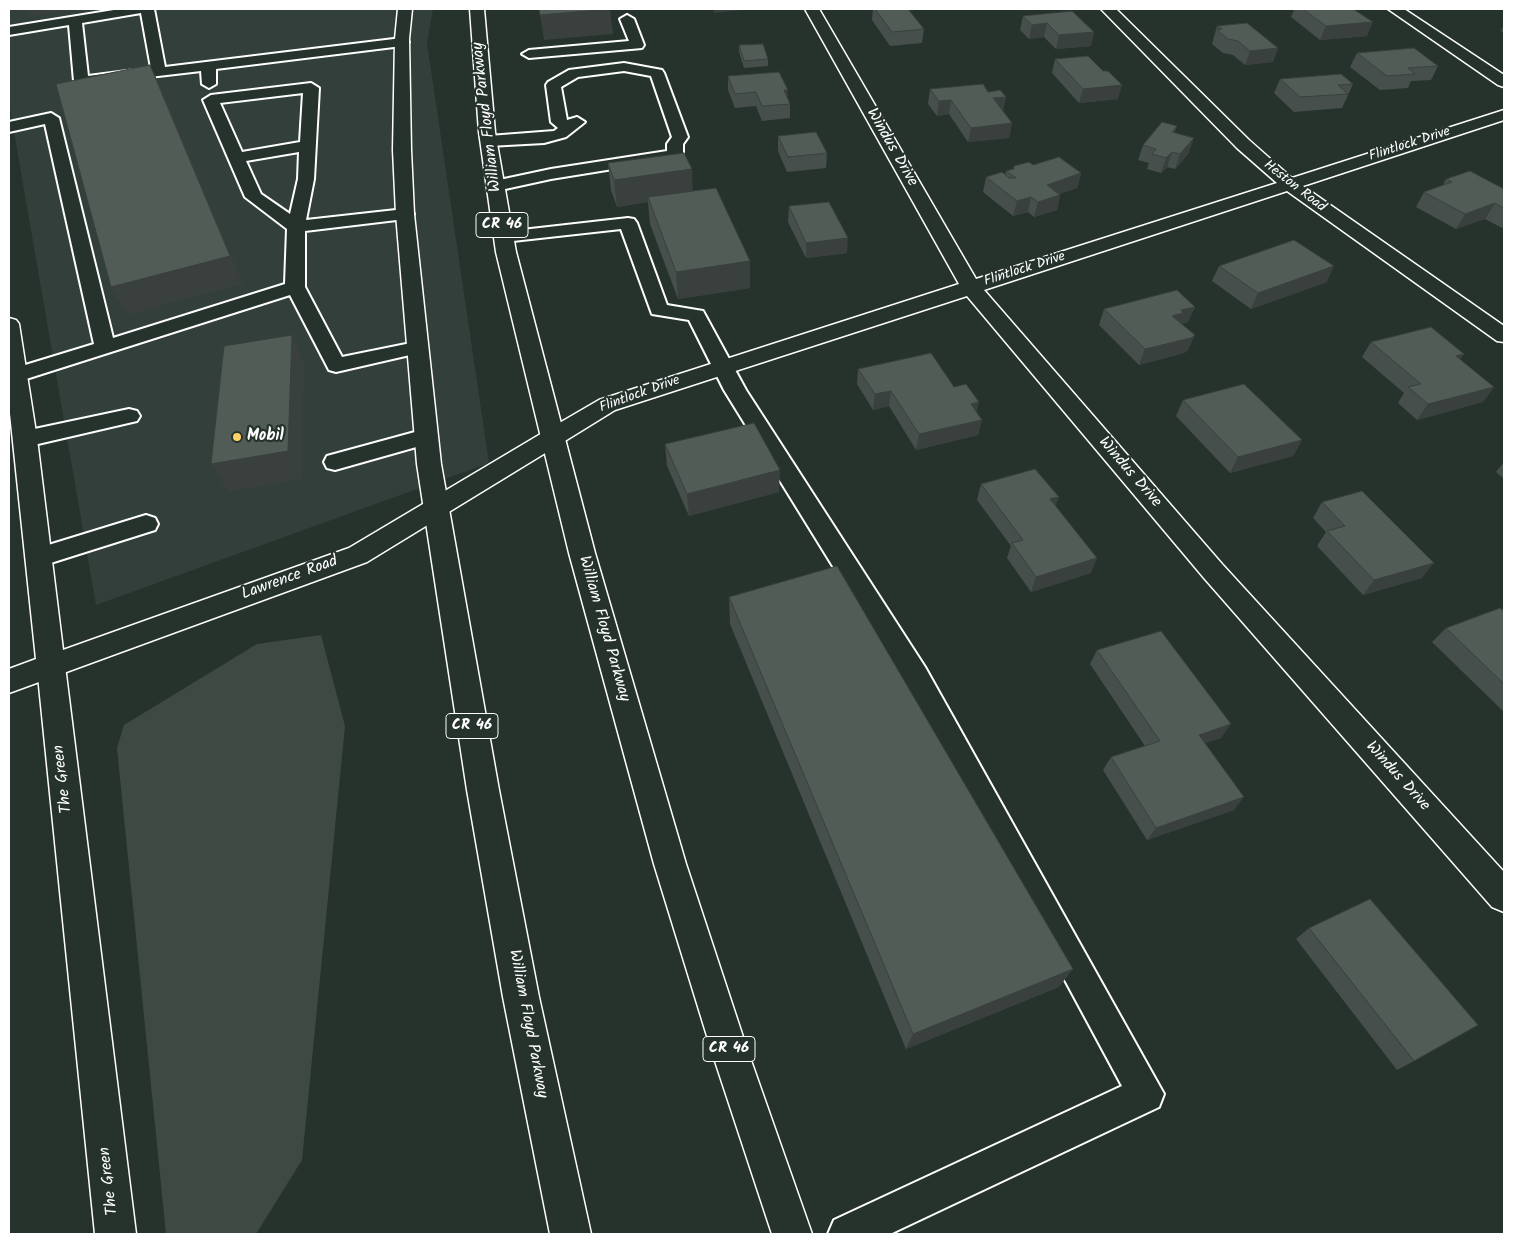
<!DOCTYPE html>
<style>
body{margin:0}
#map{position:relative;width:1513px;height:1243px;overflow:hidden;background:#26332d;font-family:Kalam,sans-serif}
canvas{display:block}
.frame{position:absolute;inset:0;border:10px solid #fff;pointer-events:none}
</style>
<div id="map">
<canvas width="1513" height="1243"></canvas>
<div class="frame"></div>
</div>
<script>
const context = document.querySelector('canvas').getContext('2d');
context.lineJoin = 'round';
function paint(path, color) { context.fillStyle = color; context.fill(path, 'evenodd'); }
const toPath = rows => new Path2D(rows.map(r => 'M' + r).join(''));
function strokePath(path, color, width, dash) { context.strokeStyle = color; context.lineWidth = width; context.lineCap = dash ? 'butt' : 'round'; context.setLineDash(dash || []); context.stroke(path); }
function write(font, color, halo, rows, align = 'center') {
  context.font = font + ' Kalam,sans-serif'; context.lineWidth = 4.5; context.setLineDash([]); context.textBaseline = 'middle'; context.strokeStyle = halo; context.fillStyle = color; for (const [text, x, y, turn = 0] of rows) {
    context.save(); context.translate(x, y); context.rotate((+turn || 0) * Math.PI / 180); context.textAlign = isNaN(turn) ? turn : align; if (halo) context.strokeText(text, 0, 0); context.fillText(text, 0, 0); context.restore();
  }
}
const built = toPath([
 [9,9,433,9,427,43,489,463,96,605,9,103]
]);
const green = toPath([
 [321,635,345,726,302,1160,256,1234,166,1234,117,748,124,725,257,644]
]);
const lane = toPath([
 [120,9,154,9,165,67,402,38,409,42,402,46,216,69,216,84,209,88,202,84,201,71,81,85,76,84,74,81,69,25,9,35,9,27,120,9],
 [141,13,151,68,88,76,82,23,141,13],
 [627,15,634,19,644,45,642,48,529,58,522,54,529,50,629,41,620,19,627,15],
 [624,63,662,70,664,73,688,137,683,144,683,155,681,158,551,179,496,191,490,190,487,186,490,182,551,169,667,151,667,144,672,137,651,76,624,71,578,77,561,87,567,120,577,117,585,122,566,137,544,143,489,146,481,141,489,136,554,131,558,128,551,122,546,85,548,82,569,70,624,63],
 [311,83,319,88,314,179,306,220,405,209,411,210,414,214,411,218,405,219,305,231,305,287,342,357,416,342,423,344,426,348,423,352,336,372,329,370,290,295,23,380,16,382,9,380,9,370,94,344,45,124,9,132,9,122,51,113,59,118,113,338,285,284,287,229,245,197,203,100,211,95,311,83],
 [303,93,300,142,242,152,220,103,303,93],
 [299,152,298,179,290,214,261,194,246,161,299,152],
 [628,218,634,219,637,223,667,305,703,311,746,390,925,667,1164,1094,1159,1107,890,1234,828,1234,834,1220,1122,1086,905,683,724,390,689,320,652,314,621,229,504,242,498,241,495,237,498,233,504,232,628,218],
 [129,409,137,411,140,416,137,421,25,447,17,444,14,439,17,434,25,431,129,409],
 [426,429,434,432,437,437,434,442,335,470,327,468,324,462,327,456,426,429],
 [146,515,155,518,158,524,155,530,38,567,29,565,26,558,29,551,146,515]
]);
const street = toPath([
 [805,9,819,9,976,279,1277,183,1237,148,1101,9,1116,9,1249,140,1292,178,1504,110,1504,120,1303,186,1504,326,1504,342,1497,341,1287,191,984,290,1222,564,1504,872,1504,912,1492,907,1204,578,967,296,615,410,560,444,552,446,544,444,540,438,544,432,599,400,959,284,805,9],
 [1388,9,1404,9,1504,75,1504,87,1498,85,1388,9],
 [51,654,61,658,65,666,136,1234,95,1234,37,666,41,658,51,654]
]);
const secondary = toPath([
 [9,318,16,320,19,324,37,439,63,650,349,548,544,432,552,430,560,432,564,438,560,444,367,562,9,693,9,669,36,659,9,404,9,318]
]);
const highway = toPath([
 [398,9,412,9,409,39,411,150,414,214,441,464,499,790,539,997,591,1234,550,1234,503,997,467,790,417,464,396,214,393,150,395,39,398,9],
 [470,9,484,9,495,132,516,252,595,553,686,864,747,1049,812,1234,772,1234,711,1049,654,864,569,553,496,252,479,132,470,9]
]);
const wall = toPath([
 [873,9,908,9,924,29,922,43,890,46,872,20],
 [1188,9,1217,9,1190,10],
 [1293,9,1353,9,1367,36,1320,40,1291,17,1294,10],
 [1023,16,1094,32,1091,46,1056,49,1044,37,1029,39,1020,30],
 [1504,25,1504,33,1501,31],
 [1217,26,1278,48,1273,62,1245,65,1233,55,1223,53,1212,44],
 [739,45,768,59,768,66,744,68,739,52],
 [1357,53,1438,66,1431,80,1411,81,1408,88,1380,90,1350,67],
 [1055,59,1118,99,1079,103,1052,73],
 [728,76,787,98,790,104,790,118,762,121,756,106,735,108,728,90],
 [1280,79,1353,84,1342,108,1294,112,1274,93],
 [930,89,988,92,1006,97,1003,111,1012,123,1009,138,968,142,949,114,937,116,928,104],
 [1177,126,1174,133,1189,153,1175,169,1167,167,1161,173,1147,169,1149,163,1138,160,1143,145],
 [778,136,827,153,826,168,787,172,778,151],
 [608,163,693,191,750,288,678,299,650,224,648,202,617,207,611,190],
 [1033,165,1081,173,1077,188,1059,194,1060,195,1057,210,1034,217,1028,212,1013,216,983,192,986,177,1005,175,1006,171,1013,169,1014,166],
 [1446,179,1504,189,1504,229,1485,219,1456,229,1416,207,1424,192,1443,185],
 [789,206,847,253,806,258,788,222],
 [1219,266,1327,282,1251,309,1212,281],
 [1195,307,1188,322,1182,324,1188,350,1184,353,1139,365,1099,325,1104,309],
 [1371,342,1464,354,1460,360,1494,387,1483,402,1417,420,1398,403,1404,393,1362,357],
 [858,369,954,387,976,412,982,420,978,435,916,450,889,406,873,410,857,384],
 [1183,400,1302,440,1293,456,1230,473,1176,416],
 [665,444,779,492,689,516,667,466],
 [1504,462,1504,479,1496,472],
 [981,484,1056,506,1091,573,1031,592,1007,558,1011,546,977,500],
 [1322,502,1422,578,1363,595,1317,546,1326,532,1313,518],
 [729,597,1059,987,906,1049,730,624],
 [1504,611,1504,711,1503,711,1432,642,1446,628],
 [1097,650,1221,738,1205,743,1234,810,1147,840,1103,770,1111,757,1145,746,1090,664],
 [1309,928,1414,1061,1397,1070,1296,939]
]);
const shadedWall = toPath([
 [28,9,75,9,32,16],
 [610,9,613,34,544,40,540,15],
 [714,9,742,9,742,10,714,13],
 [1373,22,1367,36,1320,40,1326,26],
 [1047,23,1044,37,1029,39,1032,25],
 [1094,32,1091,46,1056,49,1059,35],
 [1278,48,1273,62,1245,65,1250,51],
 [150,65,162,90,243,284,127,315,111,287],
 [1122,85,1118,99,1079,103,1083,89],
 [784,90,788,90,787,104],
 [1006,97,1003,111,993,98],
 [951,100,949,114,937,116,939,101],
 [1012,123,1009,138,968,142,971,128],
 [1194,138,1189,153,1175,169,1180,154],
 [1172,152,1167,167,1161,173,1166,158],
 [692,169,693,195,648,197,648,202,617,207,614,180],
 [1081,173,1077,188,1043,200,1047,185],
 [1060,195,1057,210,1034,217,1038,202],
 [1031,197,1028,212,1013,216,1017,201],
 [1495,203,1485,219,1456,229,1465,214],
 [848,238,847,253,806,258,806,243],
 [750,261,750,288,678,299,676,272],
 [1334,266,1327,282,1251,309,1258,293],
 [1195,307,1188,322,1178,325,1172,316,1181,310],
 [292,335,304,363,302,479,228,492,211,464],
 [1195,335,1188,350,1184,353,1139,365,1145,349],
 [1464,354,1454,369,1456,356],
 [1494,387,1483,402,1417,420,1428,404],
 [891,391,889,406,873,410,875,394],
 [979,402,975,418,971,404],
 [982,420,978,435,916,450,919,434],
 [1302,440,1293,456,1230,473,1238,457],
 [780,470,779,492,689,516,687,494],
 [1059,497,1053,512,1050,499],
 [1097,558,1091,573,1031,592,1036,577],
 [1434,563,1422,578,1363,595,1374,580],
 [1231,724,1221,738,1190,748,1199,735],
 [1244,797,1234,810,1147,840,1156,828],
 [1073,969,1059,987,906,1049,913,1034]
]);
const building = toPath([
 [539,9,610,9,540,15,539,9],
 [875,9,908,9,924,29,892,32,875,9],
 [1303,9,1353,9,1373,22,1326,26,1303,9],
 [1072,11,1094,32,1059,35,1047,23,1032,25,1023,16,1072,11],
 [1247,23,1278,48,1250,51,1238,41,1228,39,1217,30,1222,29,1217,26,1247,23],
 [763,44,768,59,744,61,739,45,763,44],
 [1414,48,1438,66,1408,68,1415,74,1387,76,1357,53,1414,48],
 [1088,56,1103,71,1108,71,1122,85,1083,89,1055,59,1088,56],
 [150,65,230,256,111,287,56,84,150,65],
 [779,72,788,90,784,90,790,104,762,106,756,92,735,94,728,76,779,72],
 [1341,74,1353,84,1338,85,1348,94,1300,97,1280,79,1341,74],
 [983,84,988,92,1000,90,1006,97,993,98,1012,123,971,128,951,100,939,101,930,89,983,84],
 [1162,122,1177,126,1172,132,1194,138,1180,154,1172,152,1166,158,1152,154,1156,149,1143,145,1162,122],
 [816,132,827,153,788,157,778,136,816,132],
 [684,153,692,169,614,180,608,163,684,153],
 [1059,157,1081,173,1047,185,1060,195,1038,202,1031,197,1017,201,986,177,1002,172,1009,178,1016,178,1006,171,1014,169,1014,166,1029,162,1033,165,1059,157],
 [1470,171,1504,189,1504,208,1495,203,1465,214,1424,192,1452,182,1446,179,1470,171],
 [716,188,750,261,676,272,648,197,716,188],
 [829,202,848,238,806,243,789,206,829,202],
 [1294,240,1334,266,1258,293,1219,266,1294,240],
 [1177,290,1195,307,1181,310,1183,313,1172,316,1195,335,1191,338,1145,349,1104,309,1177,290],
 [1431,327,1464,354,1456,356,1494,387,1428,404,1408,387,1421,384,1371,342,1431,327],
 [292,335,288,451,211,464,224,346,292,335],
 [931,353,954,387,966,384,979,402,971,404,982,420,919,434,891,391,875,394,858,369,931,353],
 [1244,384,1302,440,1238,457,1183,400,1244,384],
 [754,423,780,470,687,494,665,444,754,423],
 [1035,469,1059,497,1050,499,1097,558,1036,577,1012,543,1023,540,981,484,1035,469],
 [1362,491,1434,563,1374,580,1327,531,1345,526,1322,502,1362,491],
 [837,566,1073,969,913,1034,729,597,837,566],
 [1500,608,1504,611,1504,684,1446,628,1500,608],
 [1161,631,1231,724,1199,735,1244,797,1156,828,1111,757,1160,741,1097,650,1161,631],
 [1370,899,1478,1025,1414,1061,1309,928,1370,899]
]);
const markers = [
 [237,437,5,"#ffd166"]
];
const farStreetnames = [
 ["Flintlock Drive",1410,145,-18],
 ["Heston Road",1294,187,38],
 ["Flintlock Drive",1025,270,-18],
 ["Flintlock Drive",640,395,-20]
];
const shields = [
 [502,225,52],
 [472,726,52],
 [729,1049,52]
];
const shieldNames = [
 ["CR 46",502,225],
 ["CR 46",472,726],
 ["CR 46",729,1049]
];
const streetNames = [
 ["William Floyd Parkway",488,117,-97],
 ["Windus Drive",891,148,60],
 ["Windus Drive",1129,473,49],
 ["Lawrence Road",290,579,-20],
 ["William Floyd Parkway",603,629,74],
 ["Windus Drive",1397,777,48],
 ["The Green",64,779,-97],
 ["William Floyd Parkway",527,1024,79],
 ["The Green",110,1181,-97]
];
const poiNames = [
 ["Mobil",247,437]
];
paint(built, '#333f3a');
paint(green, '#3e4944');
strokePath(lane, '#fff', 4);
strokePath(street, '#fff', 3);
strokePath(secondary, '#fff', 3);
strokePath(highway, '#fff', 3);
paint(lane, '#26332d');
paint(street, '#26332d');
paint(secondary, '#26332d');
paint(highway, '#26332d');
paint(wall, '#464f4b');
paint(shadedWall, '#39403d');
paint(building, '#515c57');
strokePath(building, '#39403d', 1);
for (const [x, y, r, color] of markers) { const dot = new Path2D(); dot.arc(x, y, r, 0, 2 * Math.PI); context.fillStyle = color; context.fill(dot); strokePath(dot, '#26332d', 2); }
write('14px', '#fff', '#26332d', farStreetnames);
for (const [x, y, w] of shields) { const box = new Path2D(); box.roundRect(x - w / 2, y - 12.5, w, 25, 4); context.fillStyle = '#26332d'; context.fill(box); strokePath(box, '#fff', 1); }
write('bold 15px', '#fff', null, shieldNames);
write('16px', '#fff', '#26332d', streetNames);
write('bold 16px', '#fff', '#26332d', poiNames, 'left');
</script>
